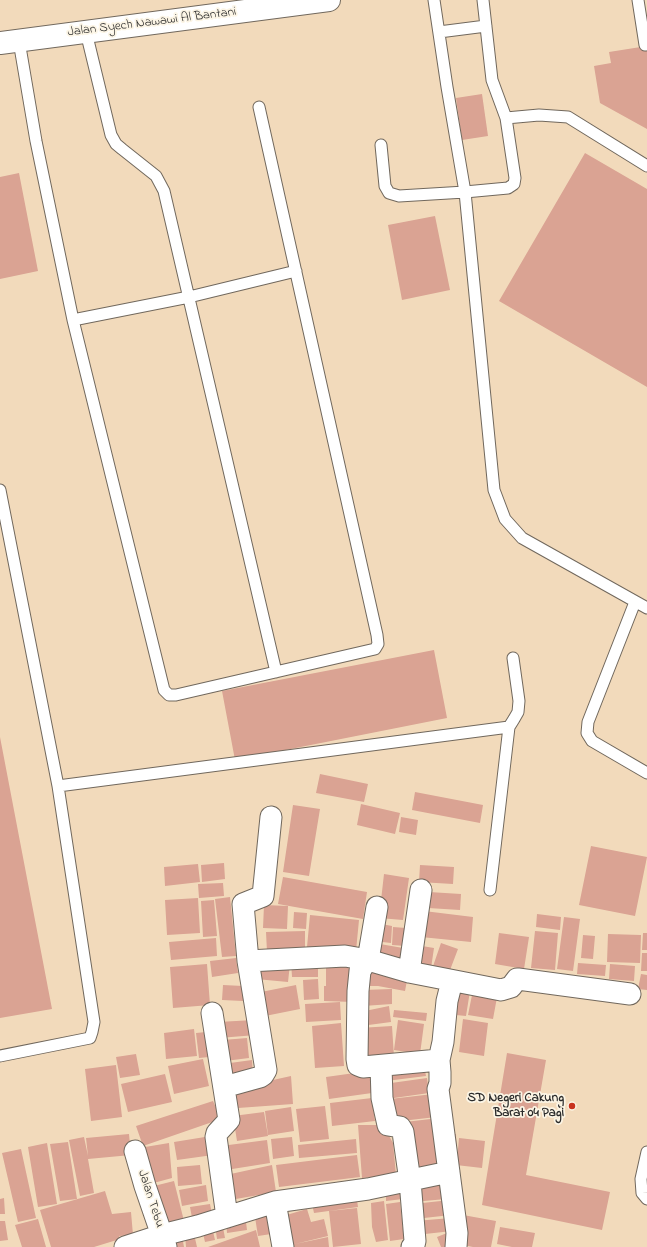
<!DOCTYPE html>
<style>
body{margin:0}
canvas{display:block;background:#f2dabb}
</style>
<canvas width="647" height="1247"></canvas>
<script>
const context = document.querySelector('canvas').getContext('2d');
context.lineJoin = 'round';
function paint(path, color) { context.fillStyle = color; context.fill(path, 'evenodd'); }
const toPath = rows => new Path2D(rows.map(r => 'M' + r).join(''));
function strokePath(path, color, width, dash) { context.strokeStyle = color; context.lineWidth = width; context.lineCap = dash ? 'butt' : 'round'; context.setLineDash(dash || []); context.stroke(path); }
function write(font, color, halo, rows, align = 'center') {
  context.font = font + ' "Indie Flower",sans-serif'; context.lineWidth = 3.5; context.setLineDash([]); context.textBaseline = 'middle'; context.strokeStyle = halo; context.fillStyle = color; for (const [text, x, y, turn = 0] of rows) {
    context.save(); context.translate(x, y); context.rotate((+turn || 0) * Math.PI / 180); context.textAlign = isNaN(turn) ? turn : align; if (halo) context.strokeText(text, 0, 0); context.fillText(text, 0, 0); context.restore();
  }
}
const building = toPath([
 [647,46,647,129,600,103,594,66,611,63,609,52],
 [482,94,488,136,462,140,456,98],
 [585,153,647,189,647,387,499,301],
 [19,173,38,271,0,279,0,177],
 [435,216,450,290,402,300,388,225],
 [434,650,447,718,235,760,222,691],
 [0,737,52,1009,0,1018],
 [320,774,368,784,364,802,316,793],
 [415,792,483,805,480,823,412,810],
 [361,804,400,813,395,834,357,825],
 [293,805,320,809,309,876,283,872],
 [401,817,418,820,416,835,399,832],
 [591,846,647,857,635,916,579,905],
 [224,863,225,879,202,882,201,865],
 [198,864,200,882,165,886,164,867],
 [420,865,454,867,453,884,419,882],
 [384,874,409,878,403,920,379,918],
 [283,877,367,892,363,919,278,904],
 [223,883,224,896,199,898,198,884],
 [429,892,461,894,460,910,428,908],
 [230,897,236,956,222,957,215,899],
 [198,898,200,933,167,935,165,900],
 [214,900,217,936,203,937,201,901],
 [264,905,288,906,287,929,263,928],
 [424,911,473,917,471,942,421,937],
 [294,912,307,913,306,929,293,928],
 [537,914,561,917,560,930,536,927],
 [310,915,359,920,356,951,307,947],
 [564,917,580,919,573,971,557,969],
 [376,923,392,926,391,943,374,941],
 [393,927,406,928,405,946,392,945],
 [305,931,305,951,267,952,266,932],
 [535,931,558,933,555,970,531,968],
 [499,933,529,937,524,969,495,964],
 [643,933,647,933,647,950,642,950],
 [608,934,641,935,640,963,607,962],
 [583,935,595,936,593,959,581,958],
 [216,938,217,956,171,960,169,942],
 [374,943,409,949,406,966,371,960],
 [441,943,458,949,447,978,431,972],
 [416,945,434,948,430,975,412,972],
 [642,953,647,953,647,971,641,971],
 [236,958,238,973,212,977,210,961],
 [258,961,290,964,288,982,256,979],
 [291,961,318,962,318,977,292,977],
 [326,963,350,963,353,1002,324,1001,324,986,326,986],
 [578,963,606,965,605,976,577,974],
 [207,964,210,1005,173,1008,170,967],
 [610,964,635,966,634,981,609,979],
 [367,965,408,975,405,991,378,986,362,986],
 [641,974,647,975,647,990,638,989],
 [318,979,319,999,304,1000,303,980],
 [223,985,243,986,243,1001,222,1000],
 [296,985,300,1009,265,1016,261,992],
 [392,989,392,1004,363,1006,363,990],
 [460,989,470,991,466,1016,456,1015],
 [473,990,498,992,493,1019,468,1015],
 [340,1002,341,1020,306,1022,305,1004],
 [389,1006,391,1022,361,1026,360,1012],
 [394,1010,427,1013,426,1021,393,1017],
 [463,1019,488,1023,484,1056,459,1052],
 [254,1020,256,1035,219,1038,218,1022],
 [398,1020,424,1024,420,1054,394,1050],
 [341,1023,344,1066,315,1068,312,1026],
 [392,1026,394,1057,362,1058,359,1028],
 [194,1029,197,1056,166,1059,164,1033],
 [206,1032,209,1057,199,1058,196,1033],
 [247,1038,249,1058,225,1061,223,1040],
 [507,1053,546,1060,526,1175,610,1192,602,1230,482,1205],
 [136,1054,140,1075,120,1078,116,1057],
 [203,1059,209,1086,174,1094,168,1066],
 [252,1060,253,1075,229,1077,230,1063],
 [116,1065,122,1117,91,1121,85,1069],
 [424,1065,426,1076,386,1081,384,1068],
 [369,1071,372,1093,329,1099,326,1077],
 [165,1074,172,1102,128,1112,121,1084],
 [291,1076,293,1104,238,1108,232,1089],
 [427,1078,429,1093,387,1099,384,1084],
 [433,1094,436,1117,393,1122,390,1099],
 [372,1098,375,1121,332,1126,330,1103],
 [213,1101,221,1119,143,1146,136,1126],
 [325,1106,329,1139,300,1142,296,1109],
 [291,1107,294,1131,268,1135,265,1111],
 [264,1112,268,1136,237,1141,233,1116],
 [439,1118,445,1170,410,1174,405,1122],
 [358,1125,383,1125,393,1143,396,1175,362,1178],
 [129,1134,131,1155,88,1159,94,1193,80,1196,69,1140,84,1137,88,1156,86,1138],
 [447,1134,456,1134,457,1160,459,1138,485,1141,482,1168,456,1165],
 [211,1136,213,1155,177,1160,174,1142],
 [292,1137,294,1156,273,1159,271,1139],
 [356,1139,357,1153,299,1158,298,1145],
 [267,1140,270,1163,226,1170,221,1146],
 [68,1142,77,1199,60,1201,50,1144],
 [47,1143,57,1204,38,1207,28,1147],
 [169,1143,172,1178,150,1184,145,1147],
 [21,1149,36,1218,18,1222,2,1153],
 [357,1155,360,1177,279,1187,276,1165],
 [200,1165,202,1184,178,1186,177,1167],
 [272,1165,276,1192,230,1200,226,1175],
 [444,1177,446,1199,413,1202,411,1181],
 [174,1181,184,1221,163,1226,154,1186],
 [206,1185,208,1201,182,1206,179,1190],
 [401,1185,403,1199,386,1201,386,1188],
 [105,1191,112,1214,131,1212,133,1235,119,1236,120,1239,94,1247,51,1247,40,1210],
 [356,1193,358,1207,314,1213,311,1199],
 [4,1198,5,1214,0,1214,0,1199],
 [450,1200,451,1215,415,1219,413,1204],
 [384,1201,388,1240,376,1242,372,1227,371,1203],
 [400,1202,404,1239,390,1241,386,1204],
 [210,1204,213,1220,193,1223,190,1207],
 [275,1208,278,1233,258,1236,254,1211],
 [357,1208,361,1244,333,1247,329,1211],
 [307,1209,311,1222,324,1219,328,1236,295,1244,328,1237,329,1247,289,1247,283,1216],
 [245,1214,247,1230,227,1233,226,1220],
 [463,1215,496,1221,491,1247,473,1247,458,1244],
 [451,1218,452,1231,416,1235,415,1221],
 [38,1219,46,1247,22,1247,15,1225],
 [0,1221,5,1221,8,1240,0,1241],
 [222,1222,225,1238,217,1239,215,1225],
 [212,1227,215,1240,205,1242,202,1229],
 [500,1227,535,1233,532,1247,512,1247,497,1244],
 [256,1230,260,1247,208,1247],
 [447,1233,452,1247,441,1247,437,1237],
 [194,1234,197,1247,186,1247,185,1235],
 [182,1236,184,1247,170,1247]
]);
const lane = toPath([
 [434,0,447,87,465,192,494,490,505,519,522,538,647,608],
 [638,0,645,45],
 [86,32,111,135,116,144,122,149,156,176,164,191,276,672],
 [439,32,486,26],
 [19,41,36,141,73,320,164,690,169,695,176,695,375,649,378,644,377,635,259,107],
 [506,118,539,115,568,117,647,166],
 [381,145,385,186,389,193,399,196,465,192,508,188,514,184,515,178,506,118,492,80,483,0],
 [73,320,189,297,296,271],
 [0,490,58,786,94,1022,92,1032,90,1038,0,1056],
 [635,602,588,722,587,733,592,741,647,773],
 [58,786,509,727,514,719,518,712,519,701,513,658],
 [490,890,509,727],
 [647,1152,641,1179,642,1193,647,1199]
]);
const street = toPath([
 [377,907,368,960,363,966,360,971,358,991,357,1059,358,1065,363,1067,439,1060],
 [248,961,345,956,368,960,409,972,501,990,511,987,517,979,518,979,630,994],
 [409,972,421,890],
 [452,981,447,1001,443,1042,439,1060,440,1072,440,1083,438,1089,457,1233,456,1247],
 [212,1013,229,1120,217,1133,216,1137,227,1217],
 [381,1066,382,1098,388,1125,400,1127,403,1132,410,1181,415,1241,414,1245,412,1247],
 [224,1087,260,1077,263,1075,266,1070,248,961,243,904,263,896,271,817],
 [135,1151,145,1186,166,1247],
 [275,1202,283,1247],
 [125,1247,162,1235,198,1226,275,1202,368,1189,449,1172]
]);
const highway = toPath([
 [0,43,329,0]
]);
const markers = [
 [572,1106,4,"#c8321e"]
];
const streetNames = [
 ["Jalan Syech Nawawi Al Bantani",152,23,-7],
 ["Jalan Tebu",150,1199,72]
];
const poiNames = [
 ["SD Negeri Cakung",564,1099],
 ["Barat 04 Pagi",564,1114]
];
paint(building, '#daa393');
strokePath(lane, '#71685d', 13);
strokePath(street, '#71685d', 23);
strokePath(highway, '#71685d', 24);
strokePath(lane, '#fff', 11);
strokePath(street, '#fff', 21);
strokePath(highway, '#fff', 22);
for (const [x, y, r, color] of markers) { const dot = new Path2D(); dot.arc(x, y, r, 0, 2 * Math.PI); context.fillStyle = color; context.fill(dot); strokePath(dot, '#fcf5e5', 1.5); }
write('13px', '#2b2b2b', '#fcf5e5', streetNames);
write('bold 13px', '#2b2b2b', '#fcf5e5', poiNames, 'right');
</script>
